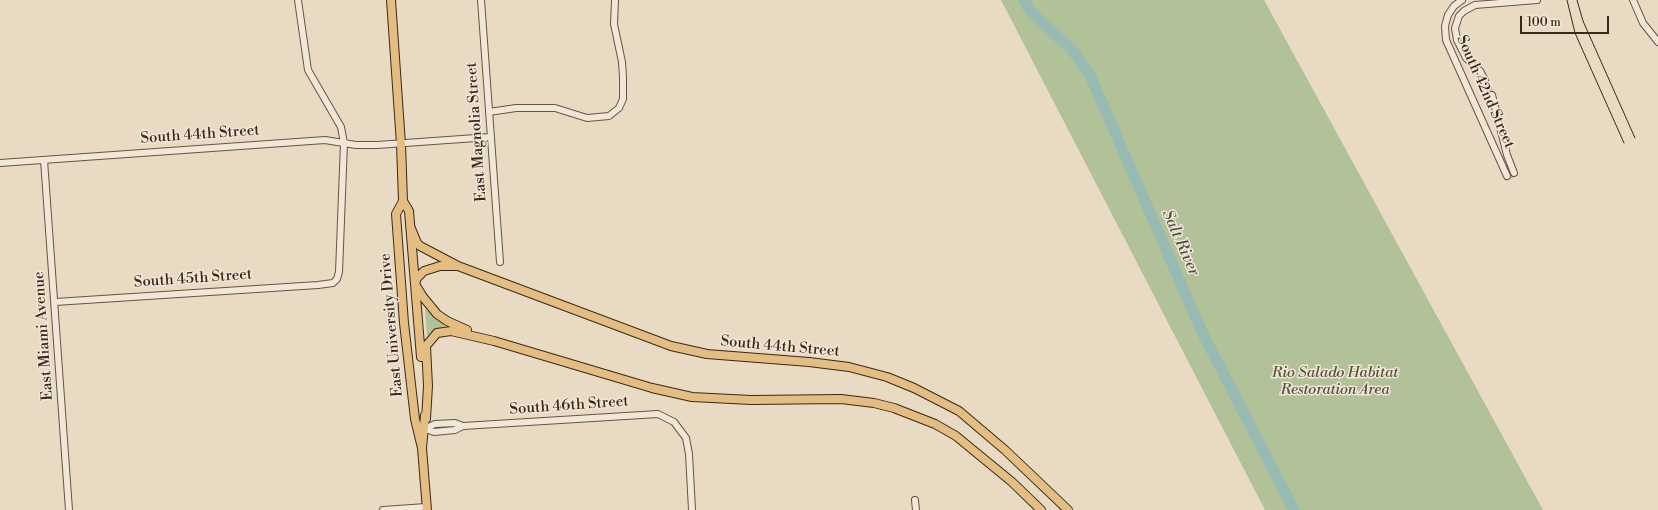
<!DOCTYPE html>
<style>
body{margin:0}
#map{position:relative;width:1658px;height:510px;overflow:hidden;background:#e9dac3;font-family:"Libre Bodoni",serif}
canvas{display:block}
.scale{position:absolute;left:1520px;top:16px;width:89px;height:18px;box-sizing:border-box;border:2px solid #392917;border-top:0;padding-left:5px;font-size:12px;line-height:14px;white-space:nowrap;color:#392917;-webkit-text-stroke:3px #f1e7d8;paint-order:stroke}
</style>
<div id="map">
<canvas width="1658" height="510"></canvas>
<div class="scale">100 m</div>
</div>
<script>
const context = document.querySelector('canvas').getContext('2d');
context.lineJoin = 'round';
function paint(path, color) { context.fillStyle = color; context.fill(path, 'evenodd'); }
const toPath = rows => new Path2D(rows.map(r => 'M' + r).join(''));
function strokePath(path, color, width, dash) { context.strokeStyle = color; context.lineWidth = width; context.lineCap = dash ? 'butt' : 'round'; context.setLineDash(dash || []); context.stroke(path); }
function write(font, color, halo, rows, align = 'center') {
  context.font = font + ' "Libre Bodoni",serif'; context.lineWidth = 3; context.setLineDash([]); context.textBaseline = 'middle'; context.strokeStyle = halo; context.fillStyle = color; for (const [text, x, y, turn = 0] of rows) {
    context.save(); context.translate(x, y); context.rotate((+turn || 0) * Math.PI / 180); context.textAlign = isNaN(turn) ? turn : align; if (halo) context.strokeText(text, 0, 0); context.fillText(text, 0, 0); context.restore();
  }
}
const green = toPath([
 [1001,0,1264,0,1543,510,1265,510],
 [425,309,445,326,437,329,427,336]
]);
const river = toPath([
 [1024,0,1030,11,1073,51,1090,75,1202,332,1294,510]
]);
const minorTunnel = toPath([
 [1485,80,1492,95]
]);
const minor = toPath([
 [481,0,500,262],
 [1462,0,1454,6,1448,15,1445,26,1446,40,1507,176],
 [1633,0,1643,23,1658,42],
 [1485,80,1480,71,1466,58,1457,40,1455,28,1459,16,1464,11,1475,5,1537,0],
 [1492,95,1507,155,1514,173],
 [489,112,516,108,555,108,587,118,609,116,619,108,623,99,623,77,622,62,614,24,615,0],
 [44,160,69,510],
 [0,163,325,140,356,145,377,145,490,137],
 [55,302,318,285,333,283,337,279,339,272,344,143,341,127,308,70,298,0],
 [424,429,435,424,455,423,463,426],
 [425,429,434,432,455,430,463,426,658,414,674,422,686,438,689,454,692,510],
 [915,500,916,510],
 [383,510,426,507]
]);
const major = toPath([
 [391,0,401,144,403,201,409,211,421,357],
 [403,201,396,214,404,323,415,419,422,448,427,510],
 [410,226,417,243,420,246,458,266,671,346,707,354,809,362,849,367,887,377,914,388,959,411,1005,450,1068,510],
 [457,266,440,266,424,271,417,278,415,284,423,297,437,314,447,321,467,330],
 [426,419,428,386,426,346,437,333,451,331,494,341,652,388,692,397,751,400,841,399,874,403,894,408,935,424,956,436,1012,482,1041,510],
 [422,448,425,415]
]);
const tram = toPath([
 [1567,0,1575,33,1624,143],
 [1577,0,1583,21,1635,138]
]);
const streetNames = [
 ["South 42nd Street",1485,92,66],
 ["East Magnolia Street",477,132,-94],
 ["South 44th Street",200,135,-4],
 ["South 45th Street",193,279,-4],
 ["East University Drive",392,325,-95],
 ["East Miami Avenue",44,336,-94],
 ["South 44th Street",780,347,5],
 ["South 46th Street",569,406,-4]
];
const parkNames = [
 ["Rio Salado Habitat",1335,373],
 ["Restoration Area",1335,390]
];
const waterNames = [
 ["Salt River",1180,243,66]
];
paint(green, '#b1c198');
strokePath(river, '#97bbb3', 11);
strokePath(minorTunnel, '#c6b7a1', 6, [6, 3]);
strokePath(minor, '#655542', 8);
strokePath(major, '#392917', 10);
strokePath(minor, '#f1e7d8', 6);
strokePath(major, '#e4bd82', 8);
strokePath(tram, '#392917', 1);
write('15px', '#392917', '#f1e7d8', streetNames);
write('italic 15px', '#574f37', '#f1e7d8', parkNames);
write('italic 16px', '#504e3e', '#f1e7d8', waterNames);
</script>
